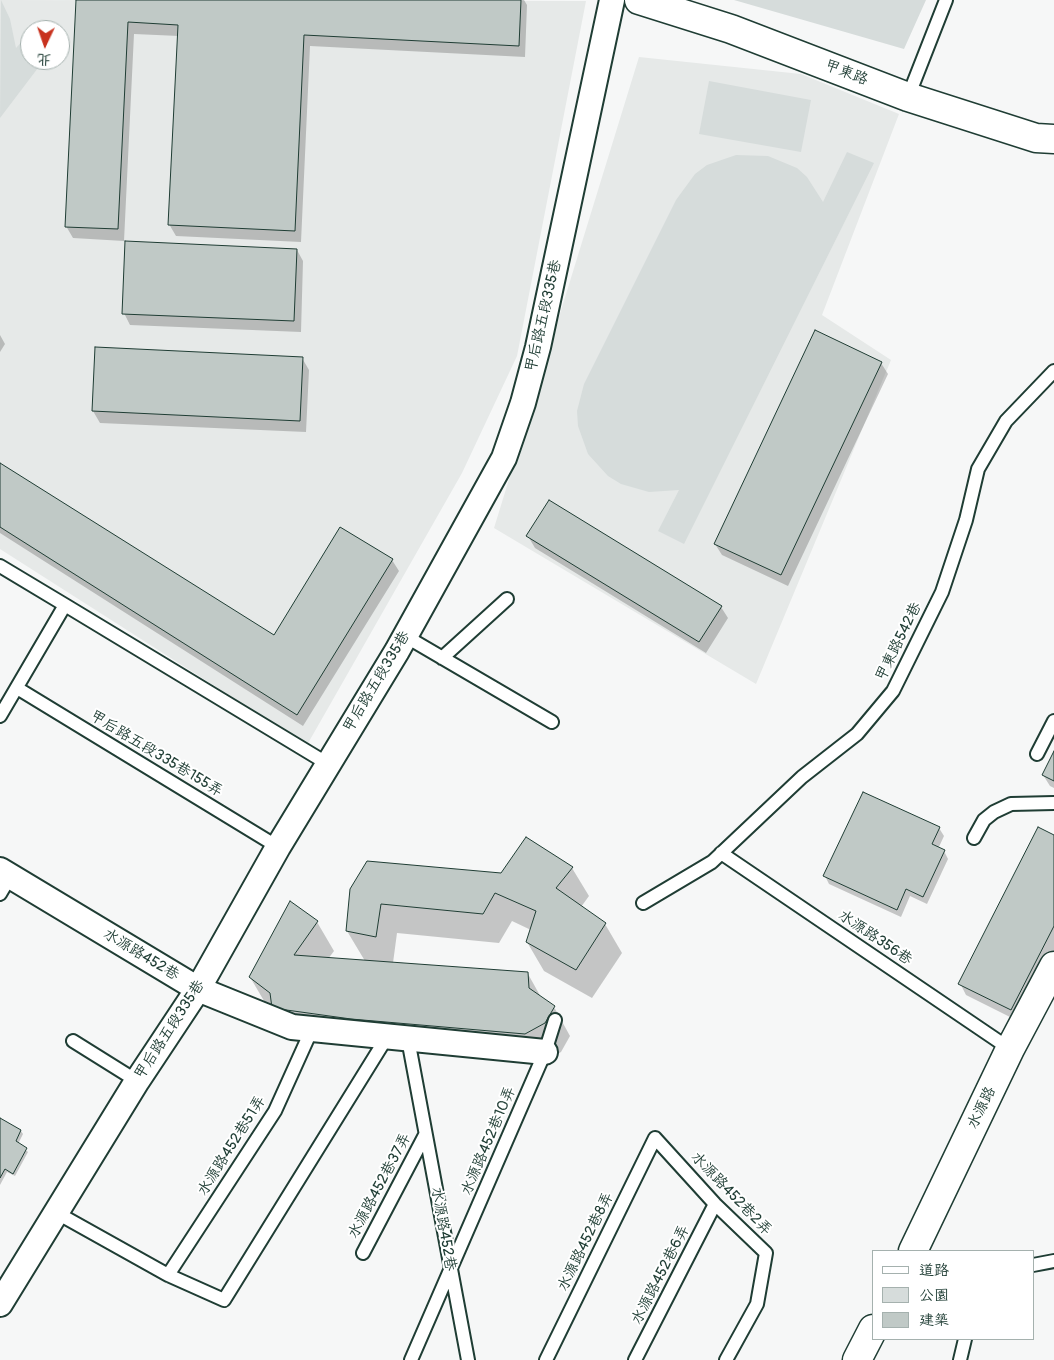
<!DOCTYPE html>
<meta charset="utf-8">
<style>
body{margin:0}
#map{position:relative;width:1054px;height:1360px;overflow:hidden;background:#f6f7f7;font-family:Pangolin,"LXGW WenKai TC",sans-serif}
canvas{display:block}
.legend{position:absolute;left:872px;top:1250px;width:162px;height:90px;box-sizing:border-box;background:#fff;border:1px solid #a5b1ae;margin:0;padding:6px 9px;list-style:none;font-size:15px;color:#1f3d34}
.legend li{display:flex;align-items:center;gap:10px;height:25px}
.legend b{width:25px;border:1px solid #a5b1ae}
.north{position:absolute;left:20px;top:20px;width:50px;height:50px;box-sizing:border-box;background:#fff;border:1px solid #a5b1ae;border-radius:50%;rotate:183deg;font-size:14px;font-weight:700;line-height:20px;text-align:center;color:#1f3d34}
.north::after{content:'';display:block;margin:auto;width:18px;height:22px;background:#c8321e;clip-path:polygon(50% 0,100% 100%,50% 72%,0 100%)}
</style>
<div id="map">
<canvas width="1054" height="1360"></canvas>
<ul class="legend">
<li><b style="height:6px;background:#fff"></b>道路</li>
<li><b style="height:14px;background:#d6dcdb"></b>公園</li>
<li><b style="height:14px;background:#c0c9c6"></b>建築</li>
</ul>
<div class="north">北</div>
</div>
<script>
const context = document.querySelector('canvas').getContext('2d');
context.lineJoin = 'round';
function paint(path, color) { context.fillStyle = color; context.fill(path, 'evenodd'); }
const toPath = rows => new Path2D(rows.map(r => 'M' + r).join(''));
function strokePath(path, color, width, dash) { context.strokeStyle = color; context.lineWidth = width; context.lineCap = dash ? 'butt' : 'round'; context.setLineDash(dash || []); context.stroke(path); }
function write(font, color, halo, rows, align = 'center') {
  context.font = font + ' Pangolin,"LXGW WenKai TC",sans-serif'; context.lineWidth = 4; context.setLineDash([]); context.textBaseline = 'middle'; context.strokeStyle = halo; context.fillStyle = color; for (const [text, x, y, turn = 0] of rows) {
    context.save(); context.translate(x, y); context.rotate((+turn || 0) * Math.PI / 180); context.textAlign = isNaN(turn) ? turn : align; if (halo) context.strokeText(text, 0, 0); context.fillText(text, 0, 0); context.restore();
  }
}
const built = toPath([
 [0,0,586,1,517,356,462,473,307,745,0,549],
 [30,30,60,30,60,60,30,60],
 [639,57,801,74,899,114,822,315,891,360,756,684,494,528]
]);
const green = toPath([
 [1,0,10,19,16,48,30,33,30,60,44,60,0,118],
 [734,0,926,0,904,49],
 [709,81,811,100,801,152,699,134],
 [847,152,874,163,684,544,658,531,679,490,649,492,621,484,608,476,588,454,578,426,577,411,584,384,676,200,695,174,707,165,736,155,768,156,797,168,807,177,823,202]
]);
const shadow = toPath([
 [78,0,524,0,527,5,525,57,310,46,301,242,176,236,169,224,179,36,134,34,124,241,73,238,66,226],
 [297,250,303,261,301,332,130,325,124,313],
 [0,335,5,344,0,352],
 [96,348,302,358,309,370,306,432,100,423,93,411],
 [881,363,888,374,788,586,722,555,715,544],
 [0,464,274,637,392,560,399,571,303,726,0,533],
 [528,536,721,607,728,618,706,653,535,548],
 [1054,754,1054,788,1050,786,1043,775],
 [939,828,944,836,938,849,944,851,948,859,927,904,910,896,901,917,829,884,825,876],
 [1054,836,1054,951,1018,1021,966,995,960,983],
 [572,868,589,896,581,907,605,924,622,953,592,998,544,971,527,942,531,930,512,921,499,943,397,933,393,963,528,974,542,999,554,1007,570,1036,561,1052,542,1063,368,1047,290,1036,267,1006,250,977,291,903,317,922,334,951,328,959,365,961,347,931,352,889],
 [0,1120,21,1131,23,1134,18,1144,28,1152,15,1176,7,1172,0,1185]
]);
const building = toPath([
 [76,0,521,0,519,46,304,35,295,231,168,225,178,25,128,22,118,229,65,227,76,0],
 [125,241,297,249,294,321,122,314,125,241],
 [815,330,882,362,781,575,714,544,815,330],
 [95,347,303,357,300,421,92,411,95,347],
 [0,463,274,635,340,527,393,559,297,715,0,527,0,463],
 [549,500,722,606,699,642,526,536,549,500],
 [1054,751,1054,781,1042,775,1054,751],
 [863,792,940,827,932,844,945,850,923,897,906,889,897,910,823,876,863,792],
 [1038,827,1054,835,1054,926,1011,1010,958,984,1038,827],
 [526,837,573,867,556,888,606,923,576,970,526,942,536,911,495,893,483,914,381,904,376,937,346,931,350,889,367,861,501,873,526,837],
 [290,901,318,921,294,955,528,972,529,988,555,1006,545,1023,525,1034,351,1019,272,1008,270,993,249,977,290,901],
 [0,1118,21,1130,16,1141,27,1148,13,1174,5,1169,0,1178,0,1118]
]);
const service = toPath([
 [908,97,946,0],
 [0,566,65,605,0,716],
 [65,605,328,764],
 [405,636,552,722],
 [442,658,507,599],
 [17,688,278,847],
 [1037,754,1054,721],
 [974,838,984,820,994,812,1011,804,1054,803],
 [721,853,1010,1049],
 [0,894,10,877],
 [643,903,712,862,802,777,857,734,893,691,942,592,966,520,978,469,1006,421,1054,371],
 [408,1039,468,1360],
 [73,1041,137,1081],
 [57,1213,168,1275,224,1300,387,1037],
 [363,1253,425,1135],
 [1033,1265,1054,1261],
 [168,1275,275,1111,312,1029],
 [411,1360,545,1052,555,1020],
 [546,1360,655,1138,715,1204,766,1253,757,1304,726,1360],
 [635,1360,715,1204],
 [960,1360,965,1339]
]);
const minor = toPath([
 [0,870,198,989,292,1027,545,1052],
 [0,1304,137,1081,198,989,278,847,397,651,504,458,523,403,538,347,612,0]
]);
const tertiary = toPath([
 [639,0,731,29,908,97,1036,138,1054,139]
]);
const secondary = toPath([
 [913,1251,1010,1049,1054,966],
 [857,1360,873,1329]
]);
const streetNames = [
 ["甲東路",846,73,21],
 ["甲后路五段335巷",544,316,-77],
 ["甲東路542巷",899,642,-64],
 ["甲后路五段335巷",377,682,-59],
 ["甲后路五段335巷155弄",156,754,31],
 ["水源路356巷",875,938,34],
 ["水源路452巷",141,955,31],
 ["甲后路五段335巷",170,1030,-57],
 ["水源路",982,1108,-64],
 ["水源路452巷10弄",489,1141,-67],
 ["水源路452巷51弄",232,1146,-58],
 ["水源路452巷37弄",380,1186,-62],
 ["水源路452巷2弄",731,1194,46],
 ["水源路452巷",443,1229,80],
 ["水源路452巷8弄",586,1242,-64],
 ["水源路452巷6弄",661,1275,-63]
];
paint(built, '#e6e9e8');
paint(green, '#d6dcdb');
paint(shadow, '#0003');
paint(building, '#c0c9c6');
strokePath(building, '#1f3d34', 1);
strokePath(service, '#1f3d34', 16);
strokePath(minor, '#1f3d34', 28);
strokePath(tertiary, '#1f3d34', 31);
strokePath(secondary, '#1f3d34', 31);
strokePath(service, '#fff', 12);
strokePath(minor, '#fff', 24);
strokePath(tertiary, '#fff', 28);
strokePath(secondary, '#fff', 28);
write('15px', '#1f3d34', '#fff', streetNames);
</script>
